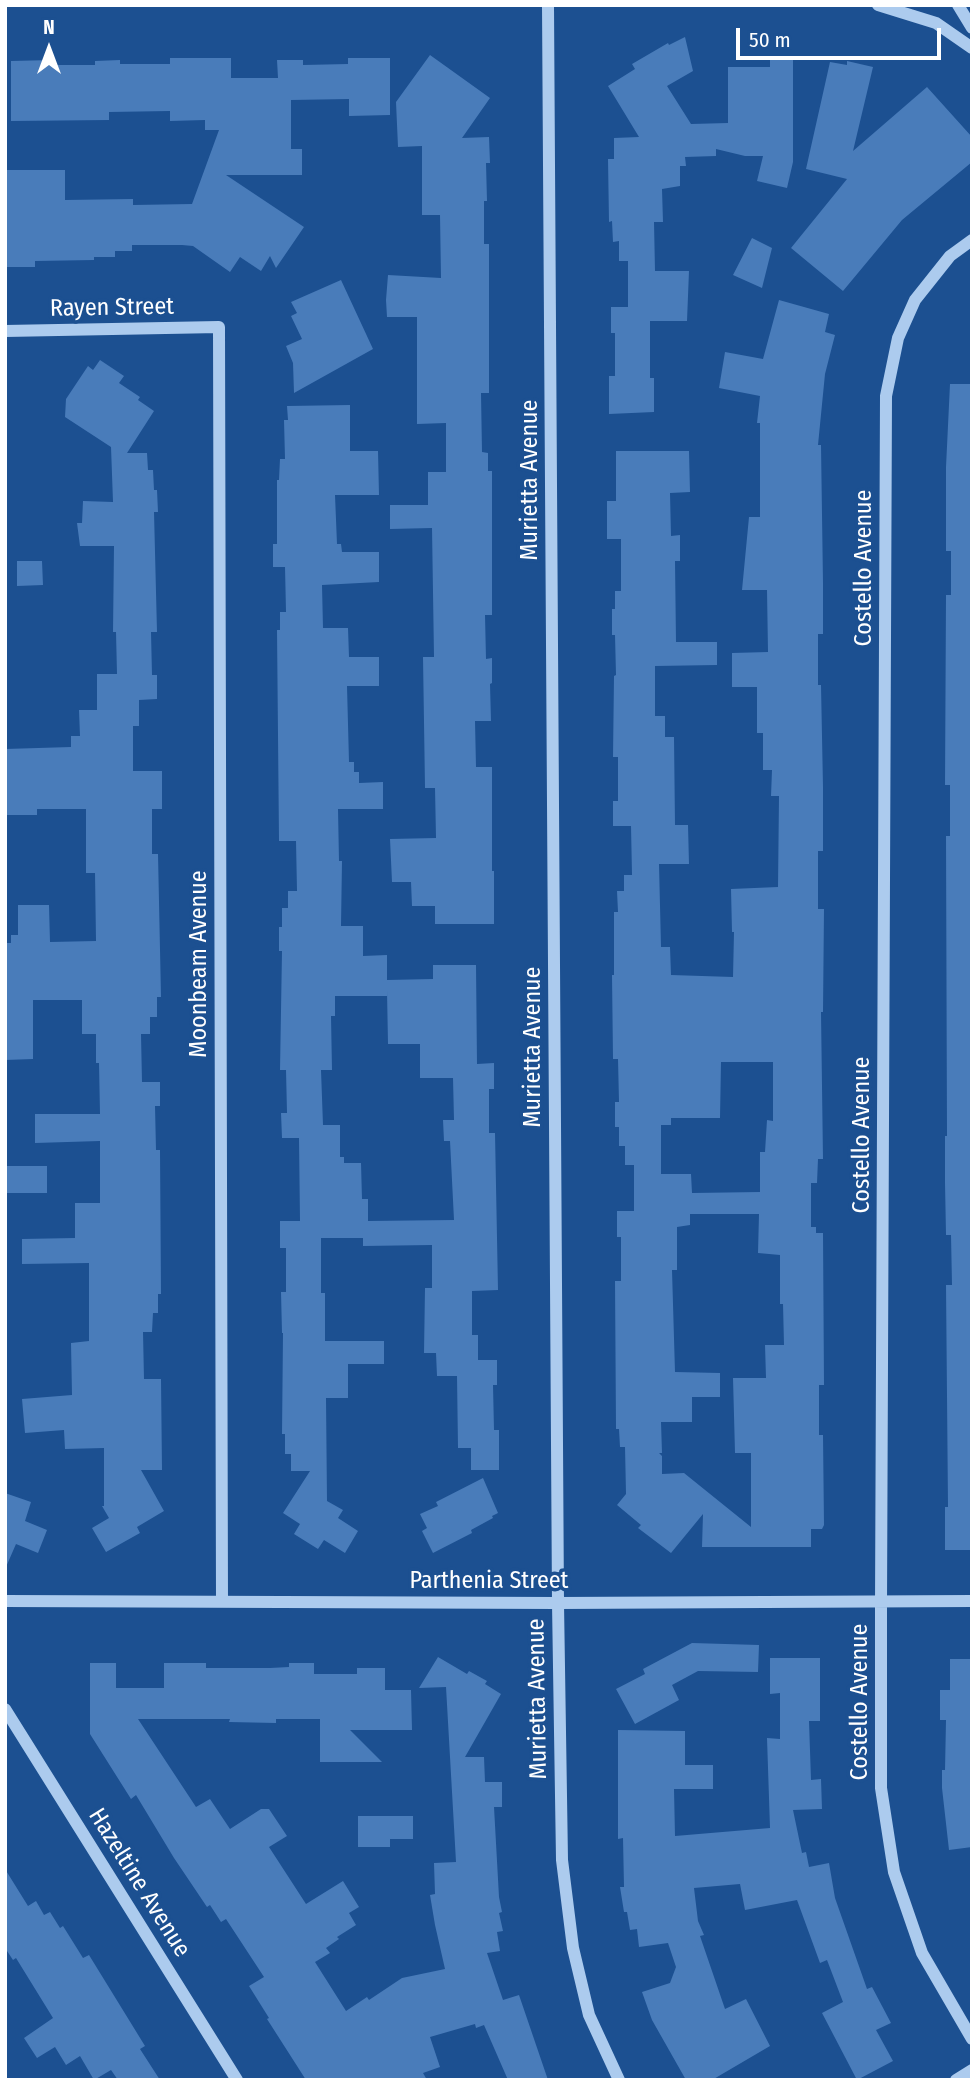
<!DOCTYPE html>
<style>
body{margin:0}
#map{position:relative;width:977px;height:2085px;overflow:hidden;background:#1c5091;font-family:"Fira Sans Condensed",sans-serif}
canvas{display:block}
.frame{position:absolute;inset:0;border:7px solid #fff;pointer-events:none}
.north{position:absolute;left:14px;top:14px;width:70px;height:70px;-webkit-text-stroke:5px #1c5091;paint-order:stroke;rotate:0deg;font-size:19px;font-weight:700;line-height:28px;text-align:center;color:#fff}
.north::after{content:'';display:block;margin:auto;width:24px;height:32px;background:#fff;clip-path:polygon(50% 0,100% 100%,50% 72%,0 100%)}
.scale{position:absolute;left:736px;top:28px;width:205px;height:32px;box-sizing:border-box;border:4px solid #fff;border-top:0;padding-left:9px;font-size:21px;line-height:24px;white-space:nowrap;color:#fff;-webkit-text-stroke:5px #1c5091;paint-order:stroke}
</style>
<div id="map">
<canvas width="977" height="2085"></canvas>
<div class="frame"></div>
<div class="north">N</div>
<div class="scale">50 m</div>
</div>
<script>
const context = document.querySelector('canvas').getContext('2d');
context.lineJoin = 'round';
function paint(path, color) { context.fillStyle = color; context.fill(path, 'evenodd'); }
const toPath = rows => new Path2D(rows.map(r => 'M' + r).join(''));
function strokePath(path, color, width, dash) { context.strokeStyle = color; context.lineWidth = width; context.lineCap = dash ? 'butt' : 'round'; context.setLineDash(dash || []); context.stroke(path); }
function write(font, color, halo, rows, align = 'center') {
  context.font = font + ' "Fira Sans Condensed",sans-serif'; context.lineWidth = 7; context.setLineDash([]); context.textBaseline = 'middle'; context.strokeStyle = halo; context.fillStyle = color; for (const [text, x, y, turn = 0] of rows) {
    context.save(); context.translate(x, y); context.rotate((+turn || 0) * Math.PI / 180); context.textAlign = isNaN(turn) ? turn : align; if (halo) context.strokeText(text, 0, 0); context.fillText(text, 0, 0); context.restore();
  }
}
const building = toPath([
 [685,37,693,71,667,86,691,124,728,123,728,67,770,67,770,56,793,56,793,162,787,188,757,181,763,156,745,156,716,149,716,156,685,157,686,166,680,166,680,186,662,189,663,222,654,222,655,271,689,271,687,321,650,321,650,378,654,378,654,412,609,414,609,376,615,376,615,333,611,333,611,307,628,307,628,261,619,261,619,241,613,242,612,221,609,222,608,159,614,159,614,138,639,137,608,86,635,69,632,64,668,43,669,45],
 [430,55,490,98,462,138,489,137,490,163,486,163,487,201,484,201,484,244,489,244,489,393,481,393,482,452,488,453,488,471,492,471,492,615,485,615,486,659,492,658,492,683,490,684,491,721,475,721,476,767,492,767,492,871,494,871,494,924,435,924,435,906,412,906,411,882,392,882,390,839,436,838,435,788,425,788,423,657,434,657,432,528,390,529,390,505,428,505,428,472,446,472,446,423,417,424,417,317,387,317,386,300,388,275,441,278,440,215,422,215,422,146,398,147,396,102],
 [170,58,231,58,231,78,278,78,277,60,303,60,303,65,348,64,348,58,390,58,390,115,349,116,349,99,291,100,291,149,302,149,302,175,226,175,304,227,276,268,270,256,261,271,240,257,230,272,193,246,182,245,132,245,132,251,115,251,115,257,94,257,94,260,35,261,35,267,6,267,5,170,65,170,65,200,133,199,133,205,192,204,219,130,205,130,205,120,170,121,170,111,109,112,109,120,11,121,11,61,52,60,52,65,95,65,95,61,120,60,120,64,170,64],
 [847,61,873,67,853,151,927,87,972,137,972,162,902,220,843,291,791,248,847,179,806,169,830,62,847,65],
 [752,238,772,248,762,288,733,275],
 [341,280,373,349,294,393,293,363,286,346,302,339,291,316,297,313,291,302],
 [779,300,829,314,825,332,835,335,825,374,818,445,821,445,823,583,823,634,818,634,818,685,821,685,823,787,823,851,818,851,818,909,824,909,823,1012,821,1012,823,1159,818,1159,817,1183,811,1183,811,1227,816,1227,816,1233,823,1233,824,1385,819,1385,819,1435,823,1435,824,1525,822,1529,811,1529,811,1547,702,1547,703,1514,671,1553,638,1528,641,1525,617,1505,626,1494,625,1447,620,1447,619,1429,616,1429,615,1281,621,1281,621,1237,617,1237,617,1211,634,1211,634,1165,625,1165,625,1146,619,1146,619,1127,615,1127,615,1102,619,1102,618,1059,613,1059,612,975,614,975,614,912,618,912,617,891,624,891,624,875,632,875,631,826,613,826,613,801,618,801,618,757,613,757,614,676,616,675,615,635,612,635,612,609,615,609,615,591,621,591,621,539,607,539,607,501,616,501,616,451,689,451,690,492,670,493,671,536,680,535,680,561,675,561,676,642,717,642,717,665,655,666,655,716,665,716,665,737,674,737,675,825,688,825,689,864,659,864,661,947,670,947,671,975,733,977,734,932,732,932,731,889,778,887,779,796,771,796,772,770,763,770,763,733,757,733,757,687,732,687,732,653,768,652,767,590,742,590,749,517,760,517,760,423,757,423,760,396,719,388,725,352,763,359],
 [721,1062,773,1062,773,1121,767,1120,765,1152,760,1152,760,1192,692,1193,691,1174,661,1174,661,1125,671,1125,671,1118,720,1118],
 [690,1214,759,1214,758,1253,780,1255,780,1304,783,1304,784,1345,765,1345,766,1378,733,1378,735,1453,751,1453,751,1527,684,1473,662,1474,662,1456,659,1453,662,1453,661,1422,692,1422,692,1397,720,1397,720,1373,675,1372,672,1270,677,1270,677,1227,690,1225],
 [100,360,124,376,119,383,140,397,138,400,154,411,127,453,147,453,148,470,153,470,154,490,157,490,158,512,154,512,157,632,151,632,152,675,157,675,157,699,139,700,139,726,133,726,133,771,162,771,162,809,152,809,152,854,158,854,161,997,157,997,157,1017,150,1017,150,1034,141,1034,142,1082,160,1082,160,1106,155,1106,156,1150,160,1150,161,1294,158,1294,158,1313,153,1313,152,1332,143,1332,144,1379,161,1379,162,1470,141,1470,164,1511,137,1527,140,1533,106,1552,92,1528,109,1518,102,1506,104,1506,104,1448,65,1449,64,1430,25,1433,22,1399,72,1395,71,1343,89,1341,89,1263,22,1264,22,1239,75,1238,75,1203,100,1203,100,1141,35,1143,35,1114,100,1114,99,1063,96,1063,96,1034,82,1034,82,1000,33,1000,33,1059,5,1060,5,943,11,943,11,935,18,935,18,905,49,905,50,942,96,941,95,873,86,873,86,809,37,809,37,815,5,815,5,749,71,747,71,736,80,736,79,710,97,710,97,674,117,674,116,632,113,632,114,546,80,546,77,523,82,523,83,501,113,502,111,447,65,417,66,399,88,366,93,370],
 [950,384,972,384,972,1550,945,1550,945,1507,948,1507,946,1285,952,1285,951,1235,946,1235,945,1183,945,1136,947,1136,946,836,950,836,950,785,945,785,946,595,951,595,951,551,946,551,946,467],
 [350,405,350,451,378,451,379,495,335,495,337,544,341,544,342,552,379,552,379,582,322,585,323,628,348,628,349,657,379,657,379,686,347,686,349,762,354,762,354,772,359,772,359,783,383,782,383,809,338,809,339,861,342,861,341,926,363,926,363,956,387,955,387,980,433,979,433,965,476,965,477,1064,494,1063,494,1089,489,1089,489,1133,495,1133,498,1290,472,1291,472,1335,478,1335,478,1360,497,1360,497,1385,493,1385,494,1430,499,1430,499,1470,471,1470,471,1448,458,1448,457,1376,437,1376,436,1353,424,1353,425,1288,432,1288,432,1245,363,1246,363,1238,321,1238,321,1293,325,1293,325,1341,384,1341,384,1364,348,1364,348,1398,326,1398,327,1501,343,1510,338,1518,358,1531,345,1553,324,1540,318,1549,294,1534,300,1524,283,1513,310,1471,291,1471,291,1454,285,1454,285,1434,282,1434,283,1333,282,1333,281,1292,286,1292,286,1248,280,1248,280,1221,300,1221,299,1138,282,1138,281,1113,287,1113,286,1070,280,1070,282,951,279,951,279,927,282,927,282,908,288,908,288,891,297,891,296,841,279,841,277,630,280,630,280,612,286,612,285,567,273,567,273,544,277,544,277,480,279,480,280,459,285,459,284,420,288,420,287,406],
 [387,991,388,1044,420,1044,420,1078,453,1078,454,1120,443,1120,444,1141,450,1141,454,1220,368,1221,368,1199,362,1199,361,1163,344,1163,344,1157,340,1157,340,1125,323,1125,321,1070,332,1070,331,1016,335,1016,335,996,387,996],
 [17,561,42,561,43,585,17,586],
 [7,1166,47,1166,47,1193,5,1193],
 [483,1478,498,1513,492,1516,493,1518,471,1530,472,1533,433,1553,422,1531,427,1528,420,1514,438,1506,436,1502],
 [5,1493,31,1502,25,1521,47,1530,38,1553,16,1544,6,1567],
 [692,1643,759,1645,758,1672,698,1671,672,1685,679,1700,635,1724,616,1689,645,1674,643,1669],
 [438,1657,467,1674,469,1671,487,1681,485,1684,501,1694,465,1757,484,1757,485,1782,502,1782,502,1807,494,1807,499,1897,502,1912,499,1913,503,1931,497,1932,500,1951,487,1953,503,2000,519,1995,548,2080,508,2080,484,2025,476,2028,475,2024,430,2037,440,2067,423,2073,427,2080,306,2080,267,2019,269,2018,249,1986,264,1977,226,1919,221,1922,210,1905,207,1907,174,1858,136,1795,131,1799,90,1734,90,1663,116,1663,116,1688,164,1688,164,1663,206,1663,206,1668,270,1668,289,1667,289,1663,314,1663,314,1674,357,1674,357,1668,385,1668,385,1690,411,1690,412,1730,350,1730,382,1762,320,1762,320,1719,276,1719,276,1723,229,1722,230,1719,138,1719,196,1807,210,1799,230,1829,261,1809,269,1809,287,1836,269,1847,306,1904,343,1881,359,1907,349,1913,356,1925,337,1937,339,1939,326,1948,330,1953,315,1962,346,2011,367,1997,369,2000,402,1978,445,1969,435,1925,430,1895,435,1894,434,1863,456,1862,446,1687,419,1688],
 [770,1658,820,1658,820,1721,809,1721,811,1780,821,1779,822,1809,793,1810,802,1853,806,1852,809,1867,829,1863,835,1898,867,1989,872,1987,891,2023,876,2030,893,2061,857,2080,822,2013,843,2002,827,1960,820,1963,797,1900,745,1910,740,1884,694,1888,698,1921,704,1935,700,1936,725,2009,746,1999,770,2046,712,2080,686,2080,652,2020,642,1992,670,1983,676,1967,668,1943,639,1947,637,1929,630,1930,627,1912,624,1912,620,1887,624,1887,623,1838,618,1839,618,1730,685,1731,685,1765,713,1765,713,1789,674,1789,675,1836,770,1828,767,1738,780,1739,780,1693,770,1694],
 [950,1659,972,1659,972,1847,949,1850,942,1788,942,1770,945,1770,946,1720,940,1720,940,1690,950,1690],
 [358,1816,413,1816,413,1839,390,1839,390,1847,358,1847],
 [5,1869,28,1906,36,1901,44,1915,50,1912,60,1928,63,1926,83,1958,89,1955,145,2046,140,2049,160,2080,118,2080,111,2070,94,2080,80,2056,66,2065,55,2047,37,2058,24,2038,53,2018,16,1958,13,1960,5,1948]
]);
const minor = toPath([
 [548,5,558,1603,562,1860,573,1948,589,2015,619,2080],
 [878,5,936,23,972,48],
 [958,5,972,28],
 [972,240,950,256,915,300,898,338,886,396,881,1601,881,1788,894,1872,922,1953,972,2039],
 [5,331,219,327,222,1601],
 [5,1601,558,1603,972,1601],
 [5,1709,237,2080],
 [956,2080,972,2070]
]);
const streetNames = [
 ["Rayen Street",112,308,-1],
 ["Murietta Avenue",530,480,-90],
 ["Costello Avenue",864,568,-90],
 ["Moonbeam Avenue",199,964,-90],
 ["Murietta Avenue",533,1047,-90],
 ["Costello Avenue",862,1135,-90],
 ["Parthenia Street",489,1581],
 ["Murietta Avenue",538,1699,-91],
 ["Costello Avenue",860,1702,-90],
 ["Hazeltine Avenue",139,1883,58]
];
paint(building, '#497cba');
strokePath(minor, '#accbee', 12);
write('24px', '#fff', '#1c5091', streetNames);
</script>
